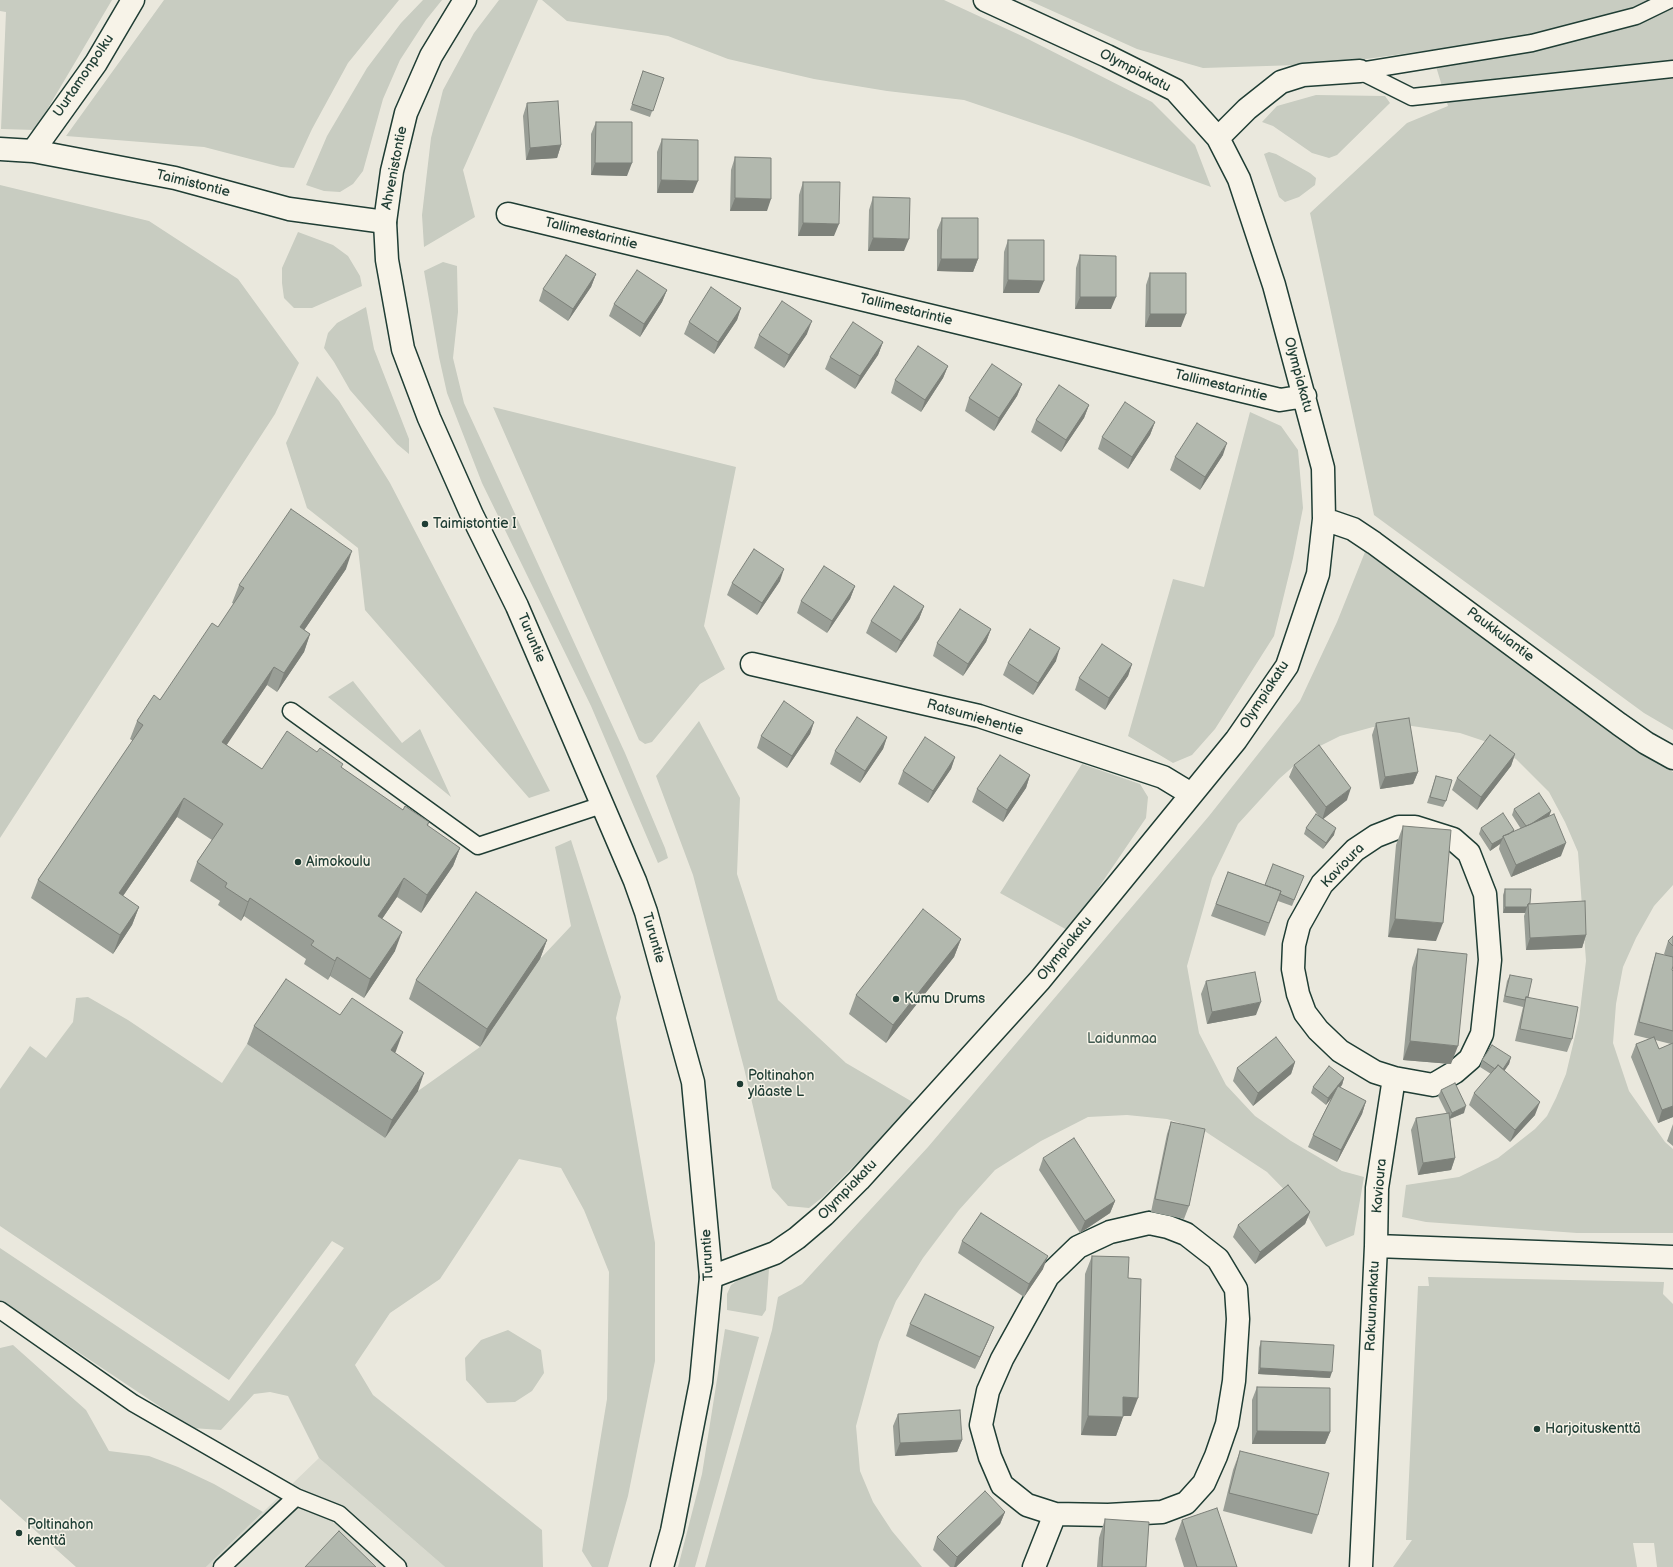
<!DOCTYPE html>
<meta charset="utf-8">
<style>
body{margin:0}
canvas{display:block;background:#eae8dd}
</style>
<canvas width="1673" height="1567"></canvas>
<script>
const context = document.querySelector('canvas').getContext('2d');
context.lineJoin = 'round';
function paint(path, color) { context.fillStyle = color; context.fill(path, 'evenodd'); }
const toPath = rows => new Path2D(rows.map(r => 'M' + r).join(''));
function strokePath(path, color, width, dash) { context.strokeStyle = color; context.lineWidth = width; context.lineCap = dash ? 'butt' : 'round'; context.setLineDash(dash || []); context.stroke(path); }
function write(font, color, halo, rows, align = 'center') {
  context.font = font + ' "Balsamiq Sans",sans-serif'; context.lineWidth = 3; context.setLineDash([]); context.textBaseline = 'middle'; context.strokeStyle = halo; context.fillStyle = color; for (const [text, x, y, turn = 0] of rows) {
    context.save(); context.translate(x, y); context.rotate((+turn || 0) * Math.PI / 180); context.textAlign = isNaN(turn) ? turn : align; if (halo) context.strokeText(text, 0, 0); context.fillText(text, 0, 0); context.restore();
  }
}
const built = toPath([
 [319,1458,445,1567,206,1567]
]);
const green = toPath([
 [0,0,112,0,35,130,1,129,6,12,0,11],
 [164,0,399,0,348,63,312,129,294,168,281,167,204,147,66,136],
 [423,0,442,0,426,20,400,60,383,99,363,171,353,184,340,192,324,191,306,185,327,136,367,68,401,23],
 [499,0,538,0,463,170,475,217,424,247,422,215,431,138,443,90,474,33],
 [542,0,944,0,1022,36,1152,102,1195,145,1211,187,1071,136,964,100,887,91,814,79,728,59,668,36,567,21],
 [1028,0,1673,0,1673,730,1644,713,1374,515,1310,213,1407,123,1448,106,1431,50,1330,64,1203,68,1137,49],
 [1316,95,1385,96,1390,103,1337,155,1329,158,1312,153,1273,126,1262,122,1277,106],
 [1269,152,1276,154,1310,173,1316,178,1315,185,1299,197,1285,202,1279,197,1264,154],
 [0,185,149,221,238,279,299,363,275,414,0,838],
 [298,232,333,245,348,256,360,276,362,286,312,308,294,308,284,298,282,283,282,268],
 [443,262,457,266,458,312,453,358,464,403,625,753,665,848,668,858,658,863,591,706,482,483,447,393,439,357,424,271],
 [366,307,374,349,409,439,409,454,397,444,350,390,334,362,324,348,328,333,337,323],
 [317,376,339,401,390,483,550,791,529,798,365,610,358,548,307,508,286,443],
 [493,407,736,467,704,626,725,669,700,684,652,742,645,744,639,740],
 [1250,412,1281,426,1298,450,1303,508,1293,558,1274,636,1215,729,1192,755,1173,763,1128,736,1173,579,1204,587],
 [1365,552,1499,646,1639,752,1673,772,1673,885,1654,906,1636,938,1623,967,1616,1004,1613,1043,1629,1091,1665,1142,1673,1149,1673,1233,1577,1233,1426,1222,1402,1217,1406,1185,1459,1177,1498,1158,1535,1129,1547,1116,1556,1098,1566,1074,1579,1019,1586,961,1578,852,1565,822,1549,792,1516,759,1484,741,1460,733,1405,725,1373,727,1340,736,1312,750,1279,779,1238,824,1212,878,1187,966,1199,1033,1226,1085,1255,1116,1291,1141,1342,1171,1364,1177,1354,1235,1326,1247,1304,1210,1267,1172,1203,1130,1167,1119,1127,1115,1088,1117,1041,1141,995,1170,959,1210,923,1258,896,1301,879,1342,856,1426,860,1471,873,1502,892,1531,922,1567,705,1567,772,1330,778,1297,802,1284,928,1147,1209,816,1300,701,1337,622],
 [353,681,402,743,420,729,451,797,328,697],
 [699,721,740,798,737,874,778,1000,846,1063,916,1104,823,1197,809,1208,788,1206,772,1188,744,1068,693,875,656,776],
 [1082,764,1140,784,1148,797,1146,818,1069,931,1000,893],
 [571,840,621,997,616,1018,655,1243,655,1361,628,1496,608,1567,592,1567,582,1551,607,1399,609,1272,584,1210,561,1168,519,1159,440,1279,390,1313,355,1365,373,1395,542,1530,543,1567,445,1567,319,1458,288,1396,270,1392,254,1394,221,1430,192,1428,0,1300,0,1248,229,1401,344,1248,332,1241,229,1380,0,1226,0,1089,30,1046,46,1058,73,1022,76,998,88,997,128,1020,222,1083,247,1044,385,1138,418,1091,480,1047,540,959,571,926,555,847],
 [763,1263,769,1269,766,1310,762,1316,727,1310,727,1294,731,1285],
 [1428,1277,1664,1282,1663,1294,1673,1304,1673,1567,1657,1567,1654,1543,1633,1543,1637,1567,1393,1567,1412,1540,1406,1540,1418,1286,1429,1286],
 [725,1329,759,1337,695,1567,678,1567,702,1474],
 [508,1330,541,1350,544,1373,532,1391,515,1402,487,1403,466,1380,465,1358,481,1340],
 [13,1345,86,1410,109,1451,149,1456,178,1467,214,1484,263,1512,206,1567,76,1567,0,1499,0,1348]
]);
const service = toPath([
 [1360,71,1412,97,1673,69],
 [1360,71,1532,43,1636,16,1669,0],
 [291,711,478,846,602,805],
 [0,1310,133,1403,296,1497,339,1514,398,1567],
 [222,1567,296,1497]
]);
const minor = toPath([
 [1218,138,1247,109,1281,82,1303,75,1360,71],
 [0,149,33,151,175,178,289,209,385,222],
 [33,151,96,63,133,0],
 [508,214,1280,400,1305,396],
 [1324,519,1353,529,1374,543,1619,724,1646,743,1673,758],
 [752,664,979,716,1163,777,1191,794],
 [1149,1223,1168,1227,1186,1234,1218,1259,1236,1289,1238,1319,1234,1381,1227,1424,1216,1456,1204,1483,1186,1503,1162,1512,1108,1515,1055,1514,1027,1505,1002,1485,990,1457,981,1425,988,1391,1002,1359,1048,1276,1078,1247,1110,1232,1149,1223],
 [1376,1246,1377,1188,1394,1078,1433,1085,1455,1072,1470,1059,1482,1034,1490,960,1485,894,1469,853,1453,839,1415,827,1399,827,1376,836,1355,850,1322,884,1299,925,1294,945,1293,969,1298,994,1305,1013,1318,1030,1340,1051,1375,1072,1394,1078],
 [711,1277,775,1253,797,1238,824,1215,859,1180,1040,980,1236,740,1287,666,1318,574,1324,519,1323,468,1274,285,1239,179,1218,138,1175,90,1107,56,985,0],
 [1034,1567,1055,1514],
 [1361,1567,1376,1246,1673,1257]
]);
const secondary = toPath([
 [465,0,431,56,406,113,392,171,385,222,387,260,403,349,429,418,472,515,517,606,635,881,646,912,693,1082,711,1277,701,1382,672,1531,662,1567]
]);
const wall = toPath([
 [643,71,664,78,650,117,630,110],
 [527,103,561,145,557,158,526,160,523,116],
 [596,122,627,176,591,175,591,134],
 [662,139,693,193,657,193,657,152],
 [735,157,767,211,730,211,731,170],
 [803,182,834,236,798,236,799,195],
 [873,197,904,251,868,251,869,210],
 [942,218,978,259,973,272,937,271,937,230],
 [1008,240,1039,293,1003,293,1004,252],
 [1080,255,1111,309,1075,309,1076,268],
 [1150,273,1181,327,1145,327,1146,285],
 [596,274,591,287,568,321,539,301,543,289],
 [667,290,662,302,640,337,609,316,614,304],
 [741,308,737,320,714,354,684,334,689,322],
 [807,334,784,368,754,348,759,335],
 [883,342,878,355,855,389,825,369,830,357],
 [948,366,943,378,921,412,891,393,895,380],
 [1022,384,1017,396,994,431,965,411,969,398],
 [1089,405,1084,418,1061,452,1031,432,1036,420],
 [1155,422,1150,435,1128,469,1098,449,1102,437],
 [1223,455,1200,490,1170,470,1175,457],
 [346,569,304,630,310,634,304,652,277,692,267,685,226,745,262,769,342,768,403,810,429,822,428,826,460,848,453,866,421,913,397,897,382,919,395,951,364,998,330,976,328,980,304,964,306,959,244,916,241,921,218,905,220,901,190,881,197,862,212,840,177,817,123,896,139,907,132,925,113,954,31,898,38,880,133,741,130,739,137,721,160,700,218,627,234,604,232,603,239,585],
 [780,581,757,615,727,595,732,583],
 [855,586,850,599,827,633,797,613,801,601],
 [924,606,919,619,896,653,866,633,871,621],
 [991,629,986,642,963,676,933,656,937,643],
 [1056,661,1033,695,1003,675,1008,663],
 [1132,664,1128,676,1105,710,1075,690,1079,678],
 [814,722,810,734,787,768,757,748,761,736],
 [1376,723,1418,772,1413,784,1380,789,1372,735],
 [887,737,883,749,860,783,830,764,835,751],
 [1515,754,1511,766,1477,810,1452,790,1457,778],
 [955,757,951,769,928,803,898,784,903,771],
 [1294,765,1347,800,1323,819,1334,835,1323,849,1304,834,1306,828,1318,815,1289,777],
 [1030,775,1026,788,1003,822,972,802,977,789],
 [1436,776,1446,801,1443,807,1427,803],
 [1514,809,1551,811,1549,817,1561,856,1511,877,1499,849,1500,844,1490,851,1479,834,1481,828,1514,830,1514,832,1521,829,1512,815],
 [1403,826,1436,941,1388,937,1396,845],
 [1228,872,1265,885,1304,876,1292,906,1278,901,1265,936,1211,916],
 [1505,889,1586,935,1582,948,1526,950,1524,916,1525,913,1503,913,1503,895],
 [1673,936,1673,966,1672,970,1673,971,1673,1117,1658,1123,1631,1057,1636,1044,1650,1039,1634,1035,1652,966,1656,953,1666,956,1664,954,1668,941],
 [1655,1040,1671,1044,1659,1049],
 [961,939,954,957,886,1043,849,1014,856,995],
 [547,940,540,959,480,1047,409,999,416,980],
 [1418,949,1451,1064,1403,1060,1412,968],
 [1510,975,1528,997,1572,1039,1567,1052,1515,1041,1523,1007,1503,1002,1507,981],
 [1206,981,1256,1015,1207,1024,1201,994],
 [340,1015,396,1051,395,1053,418,1091,385,1138,247,1044,254,1026],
 [1511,1057,1509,1064,1504,1070,1535,1115,1510,1142,1469,1105,1474,1093,1491,1074,1480,1067,1482,1060],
 [1295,1062,1291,1074,1253,1106,1233,1081,1237,1068],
 [1344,1078,1342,1085,1339,1087,1366,1101,1362,1114,1337,1162,1308,1147,1313,1135,1333,1095,1326,1105,1311,1093,1313,1087],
 [1441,1090,1464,1113,1450,1119,1455,1158,1451,1170,1418,1175,1411,1130,1416,1118,1447,1114,1438,1096],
 [1171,1122,1189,1206,1184,1219,1151,1212,1167,1134],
 [1673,1124,1673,1146,1667,1141],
 [1043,1158,1115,1201,1110,1213,1080,1233,1039,1170],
 [1310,1212,1305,1224,1255,1264,1233,1237,1238,1225],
 [962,1241,1043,1269,1024,1297,958,1253],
 [1092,1256,1128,1278,1131,1416,1123,1416,1116,1436,1081,1435,1085,1274],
 [910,1324,989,1339,975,1369,906,1336],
 [1261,1341,1330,1378,1258,1374,1259,1348],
 [1257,1387,1330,1432,1325,1444,1252,1444,1252,1400],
 [898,1414,962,1440,957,1452,895,1456,893,1426],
 [1240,1451,1318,1515,1312,1534,1223,1511,1233,1470],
 [1005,1512,1000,1524,956,1567,950,1567,933,1550,937,1537],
 [1105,1519,1146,1567,1097,1567,1099,1538],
 [1182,1520,1237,1567,1184,1567,1175,1539]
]);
const shadedWall = toPath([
 [561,145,557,158,526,160,530,148],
 [595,163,632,163,627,176,591,175],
 [661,180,698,181,693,193,657,193],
 [735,198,771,199,767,211,730,211],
 [803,223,839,224,834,236,798,236],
 [873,238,909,239,904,251,868,251],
 [941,259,978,259,973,272,937,271],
 [596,274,591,287,568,321,573,309],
 [1008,280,1044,281,1039,293,1003,293],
 [667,290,662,302,640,337,644,324],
 [1080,297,1116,297,1111,309,1075,309],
 [741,308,737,320,714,354,718,342],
 [1150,314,1186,314,1181,327,1145,327],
 [812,321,807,334,784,368,789,355],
 [883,342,878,355,855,389,860,376],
 [948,366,943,378,921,412,925,400],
 [1022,384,1017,396,994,431,999,418],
 [1089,405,1084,418,1061,452,1066,440],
 [1155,422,1150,435,1128,469,1132,457],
 [1227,443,1223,455,1200,490,1205,477],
 [352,551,346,569,294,645,300,627],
 [784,569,780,581,757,615,762,603],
 [855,586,850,599,827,633,832,621],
 [924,606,919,619,896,653,901,641],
 [991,629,986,642,963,676,968,664],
 [310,634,304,652,277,692,284,673],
 [1060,648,1056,661,1033,695,1038,683],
 [1132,664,1128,676,1105,710,1109,698],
 [274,667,267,685,216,761,222,742],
 [814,722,810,734,787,768,792,756],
 [887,737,883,749,860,783,865,771],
 [1515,754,1511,766,1477,810,1481,797],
 [955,757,951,769,928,803,933,791],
 [1418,772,1413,784,1380,789,1385,777],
 [1030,775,1026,788,1003,822,1007,810],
 [1351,788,1347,800,1322,820,1326,807],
 [184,798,177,817,112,912,119,893],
 [1551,811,1548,818,1526,827],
 [1336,828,1334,835,1323,849,1326,843],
 [1503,838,1500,844,1490,851,1492,844],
 [1566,843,1561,856,1511,877,1516,865],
 [460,848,453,866,421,913,427,895],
 [404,878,397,897,371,935,378,916],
 [250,898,244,916,241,921,248,902],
 [139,907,132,925,113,954,120,935],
 [1505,907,1527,907,1525,913,1503,913],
 [1395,919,1443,923,1436,941,1388,937],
 [402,932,395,951,364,998,370,979],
 [1586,935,1582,948,1526,950,1530,938],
 [961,939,954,957,886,1043,893,1025],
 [547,940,540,959,480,1047,487,1029],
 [337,957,330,976,328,980,335,961],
 [1261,1002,1256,1015,1207,1024,1212,1012],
 [403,1032,396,1051,384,1069,391,1050],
 [1410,1041,1458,1046,1451,1064,1403,1060],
 [1511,1057,1509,1064,1499,1079,1501,1073],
 [1295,1062,1291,1074,1253,1106,1258,1093],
 [424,1073,418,1091,385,1138,392,1120],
 [1344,1078,1342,1085,1326,1105,1328,1098],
 [1366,1101,1362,1114,1337,1162,1341,1150],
 [1540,1102,1535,1115,1510,1142,1515,1130],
 [1466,1106,1464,1113,1449,1119,1452,1113],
 [1673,1106,1673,1117,1658,1123,1662,1110],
 [1455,1158,1451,1170,1418,1175,1423,1163],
 [1115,1201,1110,1213,1080,1233,1085,1221],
 [1310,1212,1305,1224,1255,1264,1260,1252],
 [1048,1256,1043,1269,1024,1297,1029,1284],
 [994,1327,989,1339,975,1369,980,1357],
 [1260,1368,1332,1372,1330,1378,1258,1374],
 [1123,1397,1138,1398,1131,1416,1116,1416],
 [1088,1416,1123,1417,1116,1436,1081,1435],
 [1257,1431,1330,1432,1325,1444,1252,1444],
 [962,1440,957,1452,895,1456,900,1443],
 [1005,1512,1000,1524,956,1567,954,1567,957,1557]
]);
const building = toPath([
 [643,71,664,78,653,111,632,104,643,71],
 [558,101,561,145,530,148,527,103,558,101],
 [596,122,632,122,632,163,595,163,596,122],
 [662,139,698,140,698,181,661,180,662,139],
 [735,157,771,158,771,199,735,198,735,157],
 [803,182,840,182,839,224,803,223,803,182],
 [873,197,910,198,909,239,873,238,873,197],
 [942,218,978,218,978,259,941,259,942,218],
 [1008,240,1044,240,1044,281,1008,280,1008,240],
 [566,255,596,274,573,309,543,289,566,255],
 [1080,255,1116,256,1116,297,1080,297,1080,255],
 [637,270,667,290,644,324,614,304,637,270],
 [1150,273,1186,273,1186,314,1150,314,1150,273],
 [711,287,741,308,718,342,689,322,711,287],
 [782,301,812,321,789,355,759,335,782,301],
 [853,322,883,342,860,376,830,357,853,322],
 [918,346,948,366,925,400,895,380,918,346],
 [992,364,1022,384,999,418,969,398,992,364],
 [1059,385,1089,405,1066,440,1036,420,1059,385],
 [1125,402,1155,422,1132,457,1102,437,1125,402],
 [1197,423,1227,443,1205,477,1175,457,1197,423],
 [291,509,352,551,300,627,310,634,284,673,274,667,222,742,262,769,287,731,317,752,320,748,343,764,341,767,403,810,405,806,429,822,427,825,460,848,427,895,404,878,378,916,402,932,370,979,337,957,335,961,311,945,314,941,250,898,248,902,225,887,227,883,197,862,223,824,184,798,119,893,139,907,120,935,38,880,143,725,137,721,154,695,160,700,212,623,218,627,244,588,239,585,291,509],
 [754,549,784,569,762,603,732,583,754,549],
 [824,566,855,586,832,621,801,601,824,566],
 [894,586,924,606,901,641,871,621,894,586],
 [960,609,991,629,968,664,937,643,960,609],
 [1030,629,1060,648,1038,683,1008,663,1030,629],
 [1102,644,1132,664,1109,698,1079,678,1102,644],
 [784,701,814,722,792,756,761,736,784,701],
 [857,717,887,737,865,771,835,751,857,717],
 [1409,718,1418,772,1385,777,1376,723,1409,718],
 [1490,735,1515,754,1481,797,1457,778,1490,735],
 [925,737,955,757,933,791,903,771,925,737],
 [1319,745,1351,788,1326,807,1294,765,1319,745],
 [1000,755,1030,775,1007,810,977,789,1000,755],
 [1436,776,1452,780,1446,801,1430,797,1436,776],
 [1539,793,1551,811,1531,824,1526,826,1514,809,1539,793],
 [1503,813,1514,830,1509,834,1503,836,1503,838,1492,844,1481,828,1503,813],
 [1316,814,1336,828,1326,843,1306,828,1316,814],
 [1554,814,1566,843,1516,865,1503,836,1554,814],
 [1403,826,1451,830,1443,923,1395,919,1403,826],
 [1273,864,1304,876,1294,900,1280,894,1281,891,1265,885,1273,864],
 [1228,872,1281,891,1269,923,1216,904,1228,872],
 [1505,889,1531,889,1530,903,1528,904,1527,907,1505,907,1505,889],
 [476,892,547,940,487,1029,416,980,476,892],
 [1585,901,1586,935,1530,938,1528,904,1585,901],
 [923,909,961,939,893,1025,856,995,923,909],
 [1673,936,1673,946,1668,941,1673,936],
 [1418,949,1467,954,1458,1046,1410,1041,1418,949],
 [1656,953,1673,957,1673,966,1672,970,1673,971,1673,1031,1639,1022,1656,953],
 [1255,972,1261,1002,1212,1012,1206,981,1255,972],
 [1510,975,1532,979,1528,997,1526,997,1525,1000,1505,996,1510,975],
 [286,979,340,1015,352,998,403,1032,391,1050,424,1073,392,1120,254,1026,286,979],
 [1526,997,1578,1007,1572,1039,1520,1029,1526,997],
 [1276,1037,1295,1062,1258,1093,1237,1068,1276,1037],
 [1654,1037,1659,1049,1673,1043,1673,1106,1662,1110,1636,1044,1654,1037],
 [1492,1045,1511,1057,1503,1069,1498,1065,1495,1069,1482,1060,1492,1045],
 [1498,1065,1540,1102,1515,1130,1474,1093,1498,1065],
 [1329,1066,1344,1078,1328,1098,1313,1087,1329,1066],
 [1455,1083,1466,1106,1452,1113,1441,1090,1455,1083],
 [1338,1086,1366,1101,1341,1150,1313,1135,1338,1086],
 [1449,1113,1455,1158,1423,1163,1416,1118,1449,1113],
 [1171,1122,1205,1129,1189,1206,1155,1199,1171,1122],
 [1074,1138,1115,1201,1085,1221,1043,1158,1074,1138],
 [1288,1185,1310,1212,1260,1252,1238,1225,1288,1185],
 [981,1213,1048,1256,1029,1284,962,1241,981,1213],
 [1092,1256,1129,1257,1128,1278,1141,1279,1138,1398,1123,1397,1123,1417,1088,1416,1092,1256],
 [925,1294,994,1327,980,1357,910,1324,925,1294],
 [1261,1341,1334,1345,1332,1372,1260,1368,1261,1341],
 [1257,1387,1330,1388,1330,1432,1257,1431,1257,1387],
 [960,1410,962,1440,900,1443,898,1414,960,1410],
 [1240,1451,1329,1473,1318,1515,1229,1493,1240,1451],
 [985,1491,1005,1512,957,1557,937,1537,985,1491],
 [1217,1508,1237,1567,1197,1567,1182,1520,1217,1508],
 [1105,1519,1149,1522,1146,1567,1102,1567,1105,1519],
 [339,1531,376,1567,305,1567,339,1531]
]);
const markers = [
 [425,524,4,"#1f3d34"],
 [298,862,4,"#1f3d34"],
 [896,999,4,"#1f3d34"],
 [740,1084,4,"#1f3d34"],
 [1537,1429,4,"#1f3d34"],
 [19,1533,4,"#1f3d34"]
];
const streetNames = [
 ["Olympiakatu",1135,71,27],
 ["Uurtamonpolku",84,76,-56],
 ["Ahvenistontie",395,168,-79],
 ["Taimistontie",193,184,14],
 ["Tallimestarintie",591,234,14],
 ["Tallimestarintie",906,310,14],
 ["Olympiakatu",1298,375,75],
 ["Tallimestarintie",1221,386,14],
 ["Paukkulantie",1500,635,37],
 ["Turuntie",531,638,67],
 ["Olympiakatu",1265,695,-57],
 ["Ratsumiehentie",975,718,16],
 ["Kavioura",1343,866,-46],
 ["Turuntie",653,938,74],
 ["Olympiakatu",1065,949,-51],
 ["Kavioura",1380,1186,-85],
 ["Olympiakatu",848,1190,-46],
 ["Turuntie",708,1255,-93],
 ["Rakuunankatu",1373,1306,-87]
];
const poiNames = [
 ["Taimistontie I",433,524],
 ["Aimokoulu",306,862],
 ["Kumu Drums",904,999],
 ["Poltinahon",748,1076],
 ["yläaste L",748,1092],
 ["Harjoituskenttä",1545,1429],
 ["Poltinahon",27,1525],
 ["kenttä",27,1541]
];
const parkNames = [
 ["Laidunmaa",1122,1039]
];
paint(built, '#d9dacf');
paint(green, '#c8ccc1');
strokePath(service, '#1f3d34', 19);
strokePath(minor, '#1f3d34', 25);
strokePath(secondary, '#1f3d34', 25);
strokePath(service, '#f7f3e8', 16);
strokePath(minor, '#f7f3e8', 22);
strokePath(secondary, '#f7f3e8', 22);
paint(wall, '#999e96');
paint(shadedWall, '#7d817a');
paint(building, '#b2b8ae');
strokePath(building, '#7d817a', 1);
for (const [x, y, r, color] of markers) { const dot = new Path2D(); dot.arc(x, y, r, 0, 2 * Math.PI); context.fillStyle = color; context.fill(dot); strokePath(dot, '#f7f3e8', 1.5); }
write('14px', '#1f3d34', '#f7f3e8', streetNames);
write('14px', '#1f3d34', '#f7f3e8', poiNames, 'left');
write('14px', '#415a50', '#f7f3e8', parkNames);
</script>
